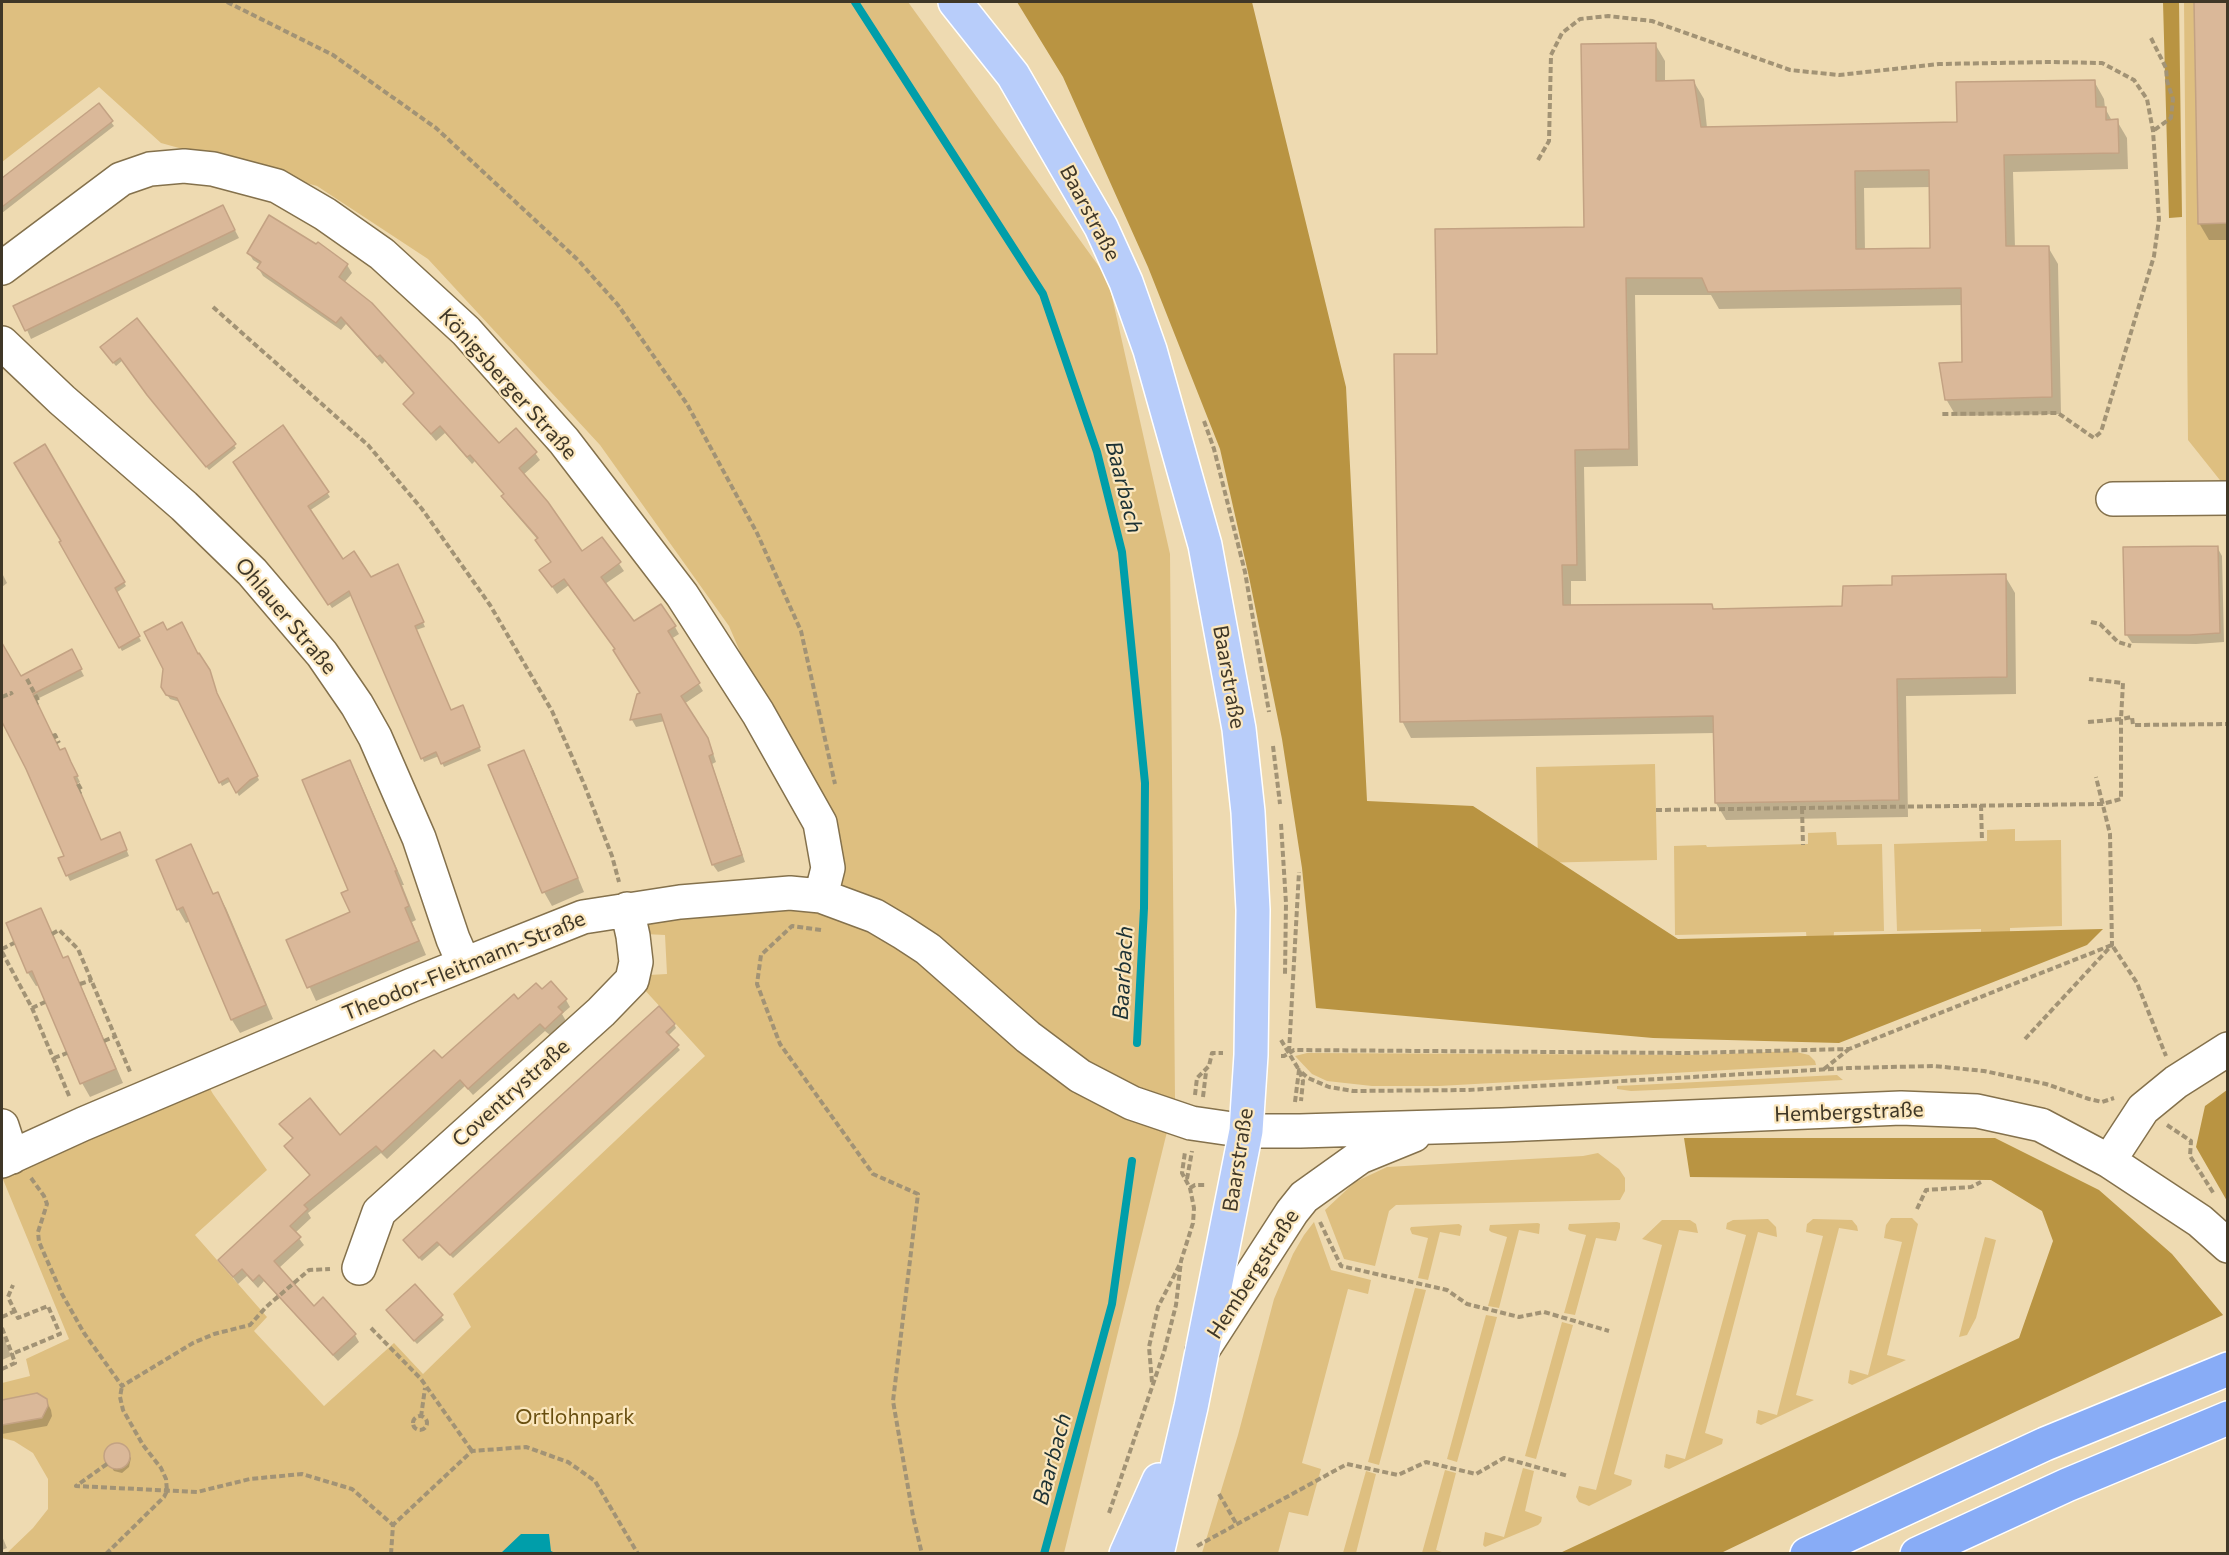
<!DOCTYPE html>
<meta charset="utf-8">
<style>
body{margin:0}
#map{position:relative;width:2229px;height:1555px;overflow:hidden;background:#eedab1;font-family:Commissioner,sans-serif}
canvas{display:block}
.frame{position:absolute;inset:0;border:3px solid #3f3727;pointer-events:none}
</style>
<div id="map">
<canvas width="2229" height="1555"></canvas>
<div class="frame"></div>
</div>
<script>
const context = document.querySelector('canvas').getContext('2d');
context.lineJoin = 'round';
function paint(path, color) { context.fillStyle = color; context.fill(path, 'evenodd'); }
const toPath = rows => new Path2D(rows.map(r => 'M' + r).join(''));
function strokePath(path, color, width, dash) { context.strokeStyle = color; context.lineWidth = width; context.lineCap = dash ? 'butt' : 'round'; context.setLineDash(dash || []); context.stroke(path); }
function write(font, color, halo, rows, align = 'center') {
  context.font = font + ' Commissioner,sans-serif'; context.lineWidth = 4.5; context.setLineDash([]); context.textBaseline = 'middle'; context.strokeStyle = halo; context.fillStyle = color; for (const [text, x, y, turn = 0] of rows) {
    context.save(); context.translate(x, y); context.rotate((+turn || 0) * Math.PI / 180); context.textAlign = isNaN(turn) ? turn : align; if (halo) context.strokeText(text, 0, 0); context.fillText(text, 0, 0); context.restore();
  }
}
const green = toPath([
 [2,2,908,2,1108,279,1170,554,1175,1099,1064,1553,7,1553,33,1528,48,1509,48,1479,33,1453,14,1441,2,1438,2,1383,30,1376,26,1359,69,1339,2,1177,2,1164,203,1076,213,1094,267,1170,195,1235,267,1317,254,1331,324,1406,394,1343,423,1374,471,1327,453,1294,705,1056,642,987,649,975,667,974,665,935,644,934,647,914,816,898,814,824,729,626,600,445,428,259,317,186,161,143,99,87,2,162],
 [2184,2,2227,2,2227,489,2188,440],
 [1655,764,1657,860,1538,863,1536,767],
 [2015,829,2015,841,2061,840,2062,926,2010,928,2010,941,1981,941,1981,929,1897,931,1894,844,1987,841,1987,830],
 [1836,832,1837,845,1882,844,1884,931,1834,932,1833,944,1807,944,1806,932,1675,935,1674,846,1706,845,1707,847,1808,844,1808,833],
 [1792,1051,1809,1055,1815,1061,1816,1065,1439,1086,1372,1086,1327,1081,1312,1074,1295,1056,1307,1053,1703,1055],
 [1837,1075,1843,1080,1678,1089,1631,1091,1617,1089,1617,1086],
 [1598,1153,1619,1169,1625,1178,1625,1191,1620,1200,1396,1205,1389,1211,1375,1266,1344,1259,1325,1210,1355,1182,1387,1167,1583,1156],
 [1891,1218,1912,1218,1918,1224,1887,1355,1906,1360,1852,1385,1848,1383,1850,1370,1868,1375,1902,1242,1884,1238,1886,1225],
 [1768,1219,1776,1227,1777,1237,1758,1232,1705,1433,1723,1439,1722,1444,1669,1469,1666,1468,1664,1467,1666,1454,1685,1459,1746,1235,1726,1229,1727,1223,1733,1220],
 [1813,1219,1852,1220,1857,1226,1858,1231,1839,1228,1796,1395,1814,1400,1761,1425,1756,1423,1758,1410,1777,1415,1823,1236,1806,1232,1807,1224],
 [1662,1220,1690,1220,1696,1224,1698,1233,1679,1230,1614,1474,1632,1480,1631,1485,1589,1506,1579,1502,1576,1497,1579,1486,1596,1490,1662,1245,1642,1239],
 [1314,1222,1331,1270,1371,1280,1368,1294,1348,1289,1302,1463,1321,1469,1308,1516,1289,1512,1278,1553,1202,1553,1238,1435,1274,1299,1293,1254,1304,1235],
 [1617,1222,1620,1223,1620,1228,1616,1241,1596,1238,1575,1315,1564,1313,1586,1235,1570,1231,1568,1229,1569,1224],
 [1538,1223,1540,1224,1539,1234,1519,1230,1499,1308,1488,1306,1507,1237,1491,1232,1489,1230,1490,1225],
 [1459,1224,1462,1226,1460,1236,1440,1232,1428,1280,1418,1278,1428,1238,1412,1234,1410,1229,1411,1227],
 [1985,1237,1996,1240,1976,1318,1967,1335,1959,1337],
 [1415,1288,1426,1290,1379,1465,1368,1462],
 [1486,1315,1497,1317,1457,1462,1447,1459],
 [1562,1322,1573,1325,1536,1459,1525,1456],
 [1523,1468,1534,1471,1525,1511,1542,1517,1541,1522,1538,1525,1485,1547,1483,1545,1485,1532,1504,1537],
 [1445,1470,1456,1473,1436,1550,1445,1553,1422,1553],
 [1366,1471,1376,1474,1356,1553,1343,1553]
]);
const forest = toPath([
 [1017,2,1252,2,1346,387,1367,801,1473,806,1678,939,2103,929,2087,945,1839,1043,1653,1038,1316,1008,1302,868,1282,739,1249,577,1220,449,1148,267,1063,77],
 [2163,2,2179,2,2182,217,2169,218],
 [2227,1090,2227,1201,2196,1147,2205,1106],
 [1684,1138,1995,1138,2099,1190,2172,1254,2223,1315,2017,1411,1721,1553,1560,1553,2019,1338,2053,1241,2042,1211,1991,1180,1690,1177]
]);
const water = toPath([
 [521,1534,549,1534,551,1551,555,1553,501,1553]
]);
const shadow = toPath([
 [2196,2,2228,2,2228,240,2209,240,2199,223],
 [1655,44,1665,61,1665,82,1694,82,1704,99,1707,128,1958,124,2094,81,2104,99,2105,108,2112,121,2117,121,2127,138,2128,169,2013,172,2015,248,2048,247,2058,264,2061,414,1956,416,1946,399,1964,363,1963,305,1719,309,1711,295,1635,295,1638,466,1584,467,1586,581,1571,581,1571,606,1711,606,1714,610,1844,607,1894,587,2005,576,2015,593,2016,694,1906,696,1908,817,1726,820,1716,803,1715,733,1411,738,1402,721,1438,355,1586,228],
 [1931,187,1932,249,1865,251,1864,188],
 [98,105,114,126,2,213,2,180],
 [227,215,239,238,31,339,27,330],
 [249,253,347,265,352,273,344,283,499,445,535,453,540,460,523,475,582,553,602,539,624,571,605,584,633,623,675,627,679,634,671,639,703,691,684,704,711,747,716,762,712,764,745,862,718,872,713,865,665,721,636,727,632,720,639,695,642,693,616,650,569,585,557,594,546,578,553,563,538,540,507,504,503,497,505,495,475,461,472,464,445,433,436,441,405,404,415,395,385,361,382,364,346,324,341,330,263,276,259,269,261,265,253,260],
 [137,320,236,448,209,470,151,399,123,360,116,366,104,352],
 [283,427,330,497,309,511,342,561,370,579,400,569,425,627,416,630,451,711,464,710,481,751,444,767,439,756,424,762,352,595,332,608,235,463],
 [44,447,126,586,116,593,141,641,122,651,61,543,63,542],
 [2217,547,2222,556,2224,642,2196,644,2132,643,2126,634],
 [2,573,7,583,2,587],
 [167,632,219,699,259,780,239,796,231,781,222,786,180,702,170,699,162,687],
 [2,646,21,678,71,651,84,676,35,700,60,752,74,770,80,782,77,784,101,841,122,839,129,856,70,881,60,859,66,857,27,768,2,718],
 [523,752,531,765,584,892,552,906,544,892],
 [349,762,357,775,404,885,402,885,416,920,412,922,426,955,316,1001,288,940,351,913],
 [191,846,214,896,218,894,226,908,273,1019,240,1033,232,1020,190,921,186,923,178,909],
 [41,910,64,960,68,958,75,972,123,1083,90,1097,82,1083,40,985,36,986,28,973,8,924],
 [542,992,566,1000,570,1007,562,1014,566,1021,550,1035,545,1031,473,1095,465,1086,387,1159,381,1153,308,1213,311,1218,295,1233,304,1245,279,1268,314,1308,355,1335,359,1342,338,1361,264,1281,258,1288,247,1276,238,1284,220,1260,311,1177,286,1146,294,1140,281,1124,340,1138,517,1001],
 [674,1024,676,1028,668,1036,680,1050,453,1258,440,1245,422,1261,407,1245],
 [415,1286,444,1320,417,1344,388,1311],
 [2,1333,11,1356,2,1360],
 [37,1395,46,1400,51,1410,52,1416,47,1426,2,1434,2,1401],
 [114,1445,122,1446,131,1458,129,1467,122,1473,114,1471,105,1459,107,1450],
 [2,1536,7,1548,2,1550]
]);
const stream = toPath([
 [855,2,1043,294,1097,452,1122,552,1145,783,1144,908,1137,1043],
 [1044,1554,1112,1304,1132,1161]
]);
const building = toPath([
 [2194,2,2228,2,2228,223,2198,224,2194,2],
 [1656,43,1656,81,1694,80,1701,127,1957,122,1956,82,2095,80,2096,107,2106,107,2106,120,2118,119,2119,153,2004,155,2006,246,2049,246,2052,397,1945,400,1939,363,1962,362,1961,288,1708,292,1702,278,1626,278,1629,449,1575,450,1577,565,1562,565,1563,605,1712,604,1713,609,1842,606,1843,586,1892,585,1892,576,2006,574,2007,677,1897,679,1899,800,1715,803,1713,716,1400,722,1394,354,1437,354,1435,229,1584,227,1581,44,1656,43],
 [1929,170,1930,248,1856,249,1855,171,1929,170],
 [99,103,113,121,2,207,2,178,99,103],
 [223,205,235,230,25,331,13,306,223,205],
 [269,215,316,244,318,242,348,264,339,277,372,303,499,443,516,428,537,452,519,468,548,502,582,551,602,537,621,562,601,577,634,621,661,604,676,626,668,631,700,683,681,696,708,738,713,754,709,756,742,855,712,865,661,714,630,720,637,694,640,693,613,650,615,649,564,579,552,587,539,570,551,562,535,540,538,538,501,496,504,494,470,455,467,457,440,426,431,434,403,404,414,393,380,355,377,357,341,317,336,323,257,268,261,262,247,253,269,215],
 [137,318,236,444,206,467,147,395,120,358,113,363,100,347,137,318],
 [283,425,329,492,308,506,343,559,354,551,371,577,398,564,424,622,415,626,451,710,463,705,480,747,441,764,436,752,421,759,349,591,328,605,233,462,283,425],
 [45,444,125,582,115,588,140,636,119,648,59,542,61,541,14,463,45,444],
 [2218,546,2220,633,2190,635,2125,635,2123,547,2218,546],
 [163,622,167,630,182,622,198,654,199,653,210,670,217,693,258,776,250,780,236,793,228,778,219,783,177,698,166,695,161,687,163,669,144,632,163,622],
 [2,643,21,676,72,649,82,669,33,694,60,750,65,748,71,762,78,776,74,777,101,840,120,832,127,850,66,876,58,858,64,856,26,769,2,722,2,643],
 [524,750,578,878,542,893,488,765,524,750],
 [350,760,397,871,395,871,409,906,405,908,419,941,307,988,286,940,350,912,341,893,348,890,302,780,350,760],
 [191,844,213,894,218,892,266,1005,231,1020,183,907,177,910,156,860,191,844],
 [41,908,63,958,68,956,116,1069,80,1084,32,971,27,973,6,923,41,908],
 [551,981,567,999,558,1007,563,1012,545,1029,540,1024,468,1089,460,1080,382,1152,376,1146,304,1205,308,1209,290,1226,301,1237,274,1261,314,1306,323,1297,356,1334,333,1355,259,1275,253,1281,242,1269,233,1277,218,1260,310,1175,284,1146,293,1138,279,1124,310,1098,340,1135,434,1050,442,1058,514,994,518,999,536,983,542,989,551,981],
 [659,1006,675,1024,666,1032,679,1045,450,1255,437,1242,419,1258,403,1240,659,1006],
 [415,1284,443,1315,414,1341,386,1310,415,1284],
 [37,1393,47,1399,48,1406,42,1418,2,1425,2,1400,37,1393],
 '104 1456a13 13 0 1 1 26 0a13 13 0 1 1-26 0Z'
]);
const path = toPath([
 [227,2,333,55,436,128,578,260,618,305,687,404,757,533,801,631,835,784],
 [2151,38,2166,68,2167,81,2173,99,2171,118,2153,131],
 [1538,160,1549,141,1551,55,1562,33,1580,19,1608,16,1652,21,1790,70,1839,75,1939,64,2051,62,2102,63,2134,80,2147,99,2153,131,2159,219,2154,256,2101,432,2094,438,2058,413,1942,414],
 [213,307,368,445,422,509,490,605,552,711,584,784,612,856,619,882],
 [1204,421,1214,449,1245,572,1269,712],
 [2091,622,2100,624,2118,642,2131,646],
 [27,679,39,702,37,703],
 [2,697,11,693,12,695],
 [2088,722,2121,719,2123,683,2089,679],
 [53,736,55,735,59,743],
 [1273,746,1280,804],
 [78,784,82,791,80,792],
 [1981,805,1982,841],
 [1802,808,1803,845],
 [1656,810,2102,804,2121,799,2121,719,2132,717,2133,725,2228,724],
 [1281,824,1286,903,1285,975],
 [821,930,792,926,761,955,757,984,780,1044,873,1174,918,1194,893,1401,913,1516,922,1554],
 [52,934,59,930,78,949,131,1074],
 [2,949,14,943],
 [2,952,32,1008,70,1098],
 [80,984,92,980],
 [32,1008,45,1002],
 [2025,1039,2112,945,2110,834,2096,777],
 [1281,1040,1299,1070,1303,1081,1301,1101],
 [104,1041,116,1036],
 [1289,1052,1299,872],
 [1281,1056,1284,1056,1294,1050,1688,1053,1849,1049,2112,945,2137,983,2166,1056],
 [54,1058,67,1053],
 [1824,1069,1849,1049],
 [1195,1095,1197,1078,1209,1066,1212,1053,1223,1053],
 [1203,1097,1206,1072],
 [1295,1102,1299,1070,1308,1078,1329,1087,1353,1091,1468,1090,1848,1068,1934,1066,1984,1071,2046,1084,2089,1099,2102,1102,2114,1098],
 [2167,1125,2191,1141,2190,1156,2214,1194],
 [31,1178,44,1196,47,1204,38,1232,39,1242,62,1294,84,1333,122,1386,193,1343,214,1334,250,1325,266,1307,309,1270,330,1269],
 [1187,1179,1192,1151],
 [1190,1188,1195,1185,1206,1185],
 [1917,1209,1926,1190,1971,1187,1981,1182],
 [1320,1222,1341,1266,1447,1290,1467,1304,1519,1317,1544,1312,1609,1331],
 [2,1262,3,1262],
 [2,1317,15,1311],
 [2,1328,12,1354],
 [371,1328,421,1379,472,1451],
 [2,1369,15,1363,12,1354,60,1334,48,1306,18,1318,8,1297,13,1285],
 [1152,1382,1149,1347,1158,1307,1180,1264],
 '413 1423a7 7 0 1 1 14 0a7 7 0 1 1-14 0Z',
 [421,1417,425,1388],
 [107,1464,76,1486,197,1492,250,1479,302,1474,352,1489,393,1525],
 [1219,1494,1237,1525],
 [1109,1513,1164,1352,1176,1305,1181,1261,1193,1223,1194,1208,1190,1188,1182,1173,1185,1152],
 [1197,1546,1347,1464,1398,1475,1426,1462,1476,1474,1504,1458,1568,1476],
 [106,1554,164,1497,167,1491,166,1479,161,1468,143,1445,123,1410,120,1397,122,1386],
 [391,1554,393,1525,472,1451,526,1447,568,1462,595,1481,638,1554]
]);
const minor = toPath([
 [2,268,121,179,150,169,184,166,213,169,277,186,325,214,382,254,466,331,564,441,682,595,758,713,820,823,828,868,821,896],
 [2,343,62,400,184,506,252,572,322,654,357,705,375,737,419,838,453,939,464,964],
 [2113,499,2228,498],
 [2,1126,12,1157],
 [2,1161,83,1124,412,985,583,917,680,902,790,893,821,896,875,916,902,932,928,949,1028,1037,1080,1076,1132,1103,1191,1123,1246,1131,1300,1131,1502,1125,1901,1108,1977,1111,2041,1125,2109,1161,2200,1221,2228,1246],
 [2109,1161,2143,1109,2176,1082,2228,1049],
 [359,1268,379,1212,601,1012,632,980,636,962,633,936,627,909],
 [1202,1351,1292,1212,1304,1197,1360,1157,1414,1135]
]);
const major = toPath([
 [955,2,1013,75,1101,227,1126,282,1150,350,1205,545,1239,729,1248,812,1253,910,1251,1055,1246,1131,1191,1407,1157,1554],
 [1126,1554,1159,1480]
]);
const highway = toPath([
 [1807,1554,2045,1444,2228,1369],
 [1917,1554,2067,1485,2228,1418]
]);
const streetNames = [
 ["Baarstraße",1090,213,62],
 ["Königsberger Straße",508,384,48],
 ["Ohlauer Straße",286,616,50],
 ["Baarstraße",1229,677,80],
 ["Theodor-Fleitmann-Straße",464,966,-22],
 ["Coventrystraße",511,1093,-42],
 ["Hembergstraße",1849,1112,-2],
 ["Baarstraße",1238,1160,-81],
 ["Hembergstraße",1253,1274,-57]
];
const parkNames = [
 ["Ortlohnpark",575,1417]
];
const waterNames = [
 ["Baarbach",1124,487,76],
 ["Baarbach",1123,973,-87],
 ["Baarbach",1052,1459,-75]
];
paint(green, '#debf80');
paint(forest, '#b99442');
paint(water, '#009eaa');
paint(shadow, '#0003');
strokePath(stream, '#009eaa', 8);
paint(building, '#dab899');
strokePath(building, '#c3a283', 1.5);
strokePath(minor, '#84714c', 36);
strokePath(major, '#fff', 36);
strokePath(highway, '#fff', 36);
strokePath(path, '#a29375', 4, [6, 3]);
strokePath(minor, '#fff', 33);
strokePath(major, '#b8cdfa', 33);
strokePath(highway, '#88acf6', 33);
write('21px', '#3f3727', '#fbe7be', streetNames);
write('21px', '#684e0f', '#fbe7be', parkNames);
write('italic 22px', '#1d3235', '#fbe7be', waterNames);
</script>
